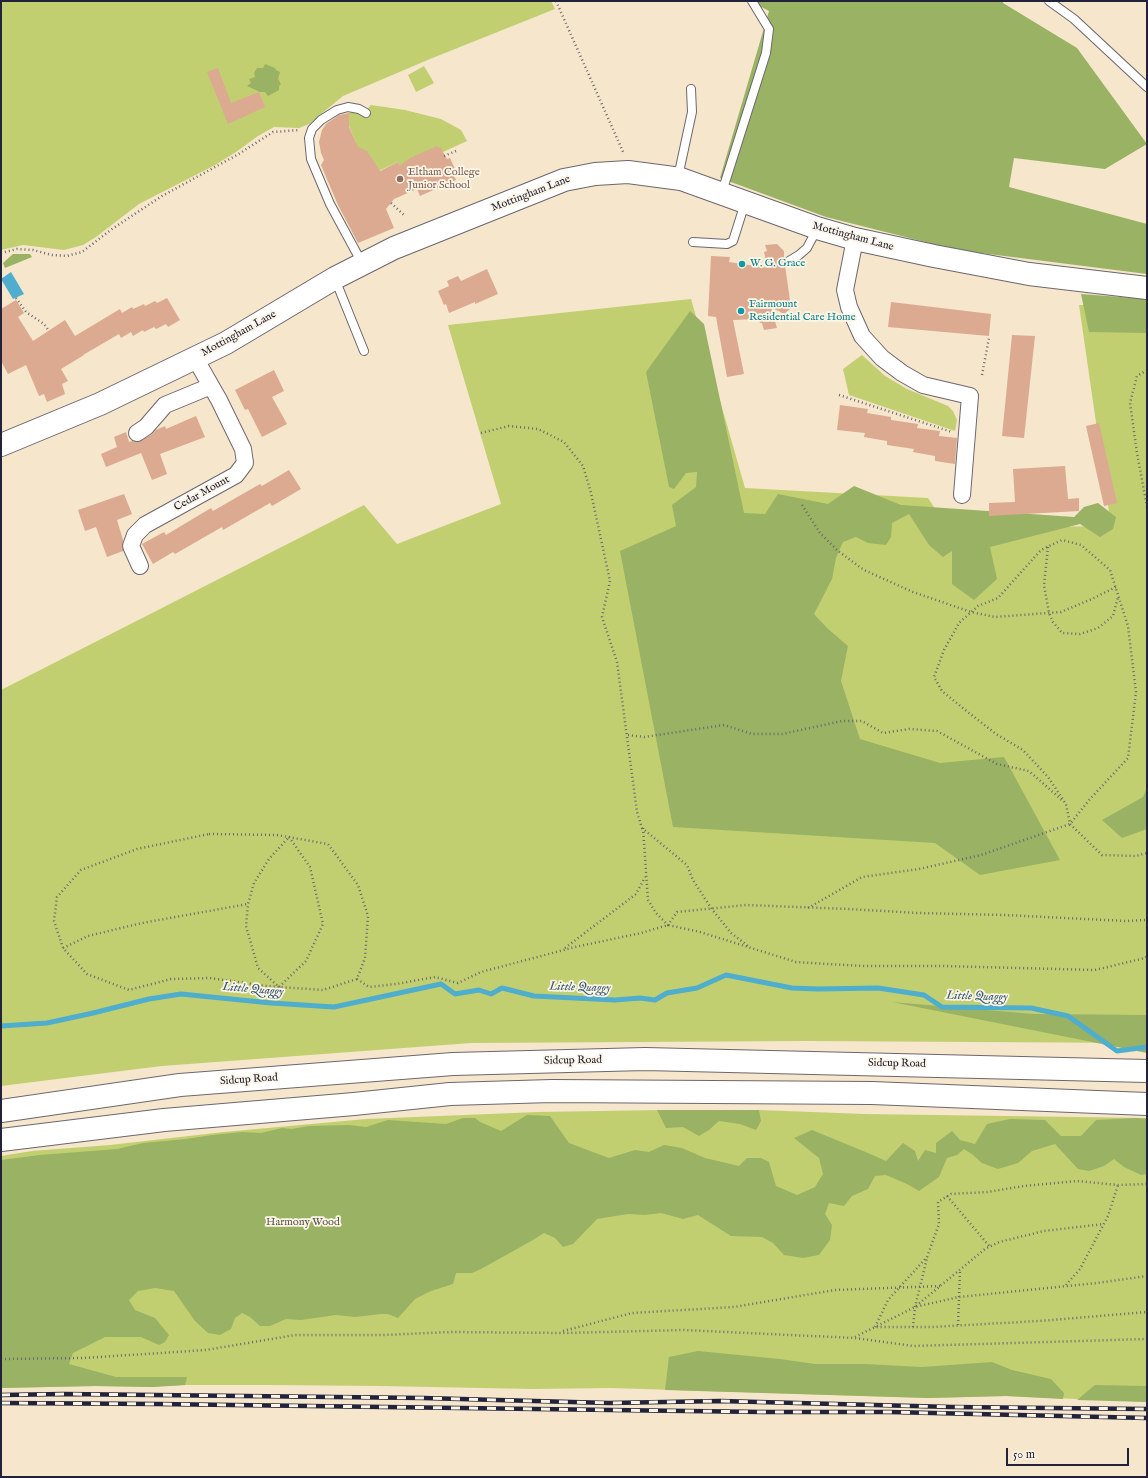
<!DOCTYPE html>
<style>
body{margin:0}
#map{position:relative;width:1148px;height:1478px;overflow:hidden;background:#f5e6cc;font-family:"IM FELL English",serif}
canvas{display:block}
.frame{position:absolute;inset:0;border:2px solid #22223b;pointer-events:none}
.scale{position:absolute;left:1006px;top:1448px;width:123px;height:18px;box-sizing:border-box;border:2px solid #22223b;border-top:0;padding-left:5px;font-size:12px;line-height:14px;white-space:nowrap;color:#22223b;-webkit-text-stroke:3px #fcf5e5;paint-order:stroke}
</style>
<div id="map">
<canvas width="1148" height="1478"></canvas>
<div class="frame"></div>
<div class="scale">50 m</div>
</div>
<script>
const context = document.querySelector('canvas').getContext('2d');
context.lineJoin = 'round';
function paint(path, color) { context.fillStyle = color; context.fill(path, 'evenodd'); }
const toPath = rows => new Path2D(rows.map(r => 'M' + r).join(''));
function strokePath(path, color, width, dash) { context.strokeStyle = color; context.lineWidth = width; context.lineCap = dash ? 'butt' : 'round'; context.setLineDash(dash || []); context.stroke(path); }
function write(font, color, halo, rows, align = 'center') {
  context.font = font + ' "IM FELL English",serif'; context.lineWidth = 3.5; context.setLineDash([]); context.textBaseline = 'middle'; context.strokeStyle = halo; context.fillStyle = color; for (const [text, x, y, turn = 0] of rows) {
    context.save(); context.translate(x, y); context.rotate((+turn || 0) * Math.PI / 180); context.textAlign = isNaN(turn) ? turn : align; if (halo) context.strokeText(text, 0, 0); context.fillText(text, 0, 0); context.restore();
  }
}
const green = toPath([
 [1,1,551,1,555,9,430,59,343,96,309,124,299,128,274,127,258,136,236,152,215,165,139,204,96,237,83,245,64,250,23,245,1,250],
 [424,66,434,83,416,92,408,75],
 [371,105,405,110,441,119,461,130,467,141,443,152,400,167,398,162,376,172,355,146,356,143,349,126,349,113,368,108],
 [691,299,745,488,928,498,948,528,1111,526,1079,305,1147,305,1147,1043,805,1041,471,1043,162,1066,1,1086,1,690,364,505,397,544,501,504,448,325],
 [862,355,885,376,907,389,948,406,953,411,957,420,955,431,849,395,843,369],
 [663,1110,759,1110,865,1114,1147,1118,1147,1402,1006,1396,928,1398,611,1388,533,1389,380,1386,269,1385,185,1385,149,1387,95,1386,1,1388,1,1156,32,1151,110,1145,224,1132,366,1119,538,1112]
]);
const forest = toPath([
 [750,1,1003,1,1003,3,1077,48,1147,144,1105,169,1014,158,1009,187,1147,224,1147,274,957,250,826,217,720,178,769,11],
 [265,64,275,68,276,70,280,72,278,79,281,84,279,86,279,90,268,96,265,92,260,92,247,86,251,83,249,79,255,77,254,73,257,68,263,68],
 [13,254,30,254,32,257,5,268,3,263],
 [1081,294,1147,299,1147,333,1089,332],
 [690,311,704,324,744,513,765,514,778,494,828,504,854,486,901,505,1074,517,1084,507,1098,503,1116,517,1113,529,1100,537,1080,524,990,547,997,579,974,600,952,584,952,551,943,557,929,545,909,514,892,523,891,537,886,545,868,543,856,537,843,542,836,558,832,579,814,614,827,628,848,646,841,681,860,739,940,763,1004,757,1060,860,980,875,935,843,673,827,620,551,676,526,672,505,696,487,697,472,686,473,674,489,669,487,646,372],
 [1147,787,1147,829,1122,838,1102,820,1143,797],
 [892,1002,1034,1014,1147,1015,1147,1053],
 [657,1110,759,1110,761,1121,756,1130,740,1124,719,1121,709,1130,699,1136,683,1127,666,1128],
 [527,1115,550,1116,569,1143,609,1158,635,1150,649,1152,664,1145,682,1148,705,1158,739,1166,747,1158,761,1158,769,1162,776,1186,797,1195,815,1187,823,1174,819,1158,794,1138,812,1130,868,1153,886,1161,903,1143,915,1151,918,1161,925,1150,936,1153,936,1143,952,1131,960,1140,975,1144,987,1124,1010,1119,1045,1120,1061,1136,1081,1136,1096,1120,1136,1118,1147,1119,1147,1174,1141,1175,1124,1167,1114,1159,1104,1166,1089,1171,1078,1169,1055,1144,1032,1151,1018,1163,998,1169,982,1163,973,1155,964,1149,957,1155,947,1158,939,1177,919,1191,907,1184,886,1175,875,1176,868,1189,852,1196,844,1206,829,1203,825,1214,832,1225,830,1240,819,1255,803,1258,784,1255,773,1243,762,1237,731,1236,698,1215,683,1219,661,1213,645,1215,628,1214,597,1219,573,1244,563,1247,555,1238,544,1233,533,1240,481,1269,472,1273,456,1273,453,1284,431,1291,415,1299,398,1318,388,1314,381,1314,355,1317,336,1315,301,1320,286,1319,270,1326,260,1326,250,1317,242,1313,235,1318,231,1329,220,1335,208,1333,195,1321,174,1291,155,1288,138,1291,129,1300,135,1310,155,1318,169,1335,165,1342,159,1345,141,1337,105,1337,73,1353,69,1364,116,1377,187,1377,185,1385,153,1387,95,1386,1,1388,1,1160,40,1155,117,1149,143,1143,186,1139,212,1135,242,1132,261,1133,282,1128,292,1129,309,1126,349,1125,366,1127,388,1120,446,1124,463,1118,475,1118,480,1122,501,1131],
 [698,1351,780,1359,815,1364,865,1364,922,1367,992,1362,1012,1370,1051,1379,1064,1393,1063,1399,1006,1396,928,1398,665,1390,669,1357],
 [1095,1385,1147,1386,1147,1402,1077,1400]
]);
const water = toPath([
 [11,272,24,294,13,299,1,279]
]);
const stream = toPath([
 [1,1026,47,1023,93,1013,149,999,181,994,271,1003,334,1007,441,984,455,994,479,990,491,994,502,988,534,996,615,1000,640,998,655,1000,667,993,697,988,726,975,792,988,818,989,878,988,924,995,942,1007,1031,1008,1068,1016,1117,1051,1147,1047]
]);
const building = toPath([
 [218,68,231,103,259,92,265,107,228,124,207,72],
 [349,113,349,127,358,147,367,151,380,171,398,162,400,166,410,158,437,146,438,148,440,147,447,159,450,158,455,169,452,171,456,180,420,196,417,189,394,199,386,209,394,228,358,243,338,205,321,165,324,160,321,153,319,142,322,130,326,124,339,115],
 [777,244,784,251,784,261,785,265,791,308,784,314,771,307,777,328,764,330,762,323,760,323,758,319,733,320,744,374,727,377,716,317,708,316,711,256,730,257,729,262,768,268,764,252,767,251,765,245],
 [487,269,498,294,475,304,475,302,449,313,446,304,444,305,438,291,449,286,447,281,458,276,461,281],
 [167,298,180,320,168,327,166,324,156,329,154,327,144,332,143,330,133,336,131,332,121,338,119,334,83,355,84,355,61,369,68,381,62,384,65,394,47,402,44,394,39,396,26,365,8,374,1,361,1,309,16,300,24,313,18,317,33,341,65,320,75,336,120,309,122,313,132,307,133,309,144,304,145,306,155,301,157,303],
 [891,302,991,314,989,336,888,327],
 [1012,335,1035,336,1024,438,1002,436],
 [274,370,284,391,272,397,287,424,262,437,248,409,245,410,235,390],
 [840,405,868,409,867,413,891,417,891,420,918,424,917,428,940,431,939,436,957,438,955,464,935,461,935,456,913,452,914,449,887,445,887,441,864,437,865,433,837,430],
 [196,416,205,437,160,454,167,474,152,480,141,453,106,467,101,454,117,447,114,437,126,432,129,442,132,441,138,442,151,435,156,430,165,426,166,429],
 [1099,423,1117,503,1104,506,1086,426],
 [1065,466,1068,499,1079,498,1079,511,989,516,989,503,1015,502,1013,469],
 [289,470,301,489,272,506,270,503,223,530,222,527,175,554,173,552,153,564,142,544,164,532,166,535,211,508,213,511,260,484,262,486],
 [124,494,132,514,117,520,123,540,123,551,107,557,96,527,85,531,78,510]
]);
const path = toPath([
 [556,1,624,154],
 [444,156,456,151],
 [454,174,464,170],
 [391,203,404,215],
 [1,253,17,249,33,250,52,255,67,256,82,252,112,229,162,196,237,155,273,132,300,130],
 [16,298,26,312,44,324,49,331],
 [1147,370,1137,376,1130,403,1137,453,1147,507],
 [982,375,989,338],
 [839,395,952,432],
 [481,433,509,426,538,429,564,442,583,466,591,493,610,581,602,617,617,662,637,812,642,828,687,865,693,880,711,908,731,933,748,946],
 [802,505,820,533,838,551,864,570,913,592,971,612,995,617,1061,612,1094,598,1116,587],
 [1048,547,1044,585,1049,613,1053,622,1062,633,1080,634,1098,628,1113,616,1118,597],
 [628,735,644,737,724,725,752,734,782,734,842,721,862,721,883,733,909,729,937,731,997,764,1029,771,1063,801],
 [643,828,648,900,656,913,668,925,677,912,746,905,849,909,918,913,1005,915,1126,921,1147,920],
 [209,834,277,835,328,844,358,885,368,916,365,958,357,979,323,990,266,986,210,978,171,979,129,990,87,974,63,948,54,921,57,897,81,870,137,849,209,834],
 [289,837,310,867,323,924,306,961,279,987,258,968,246,926,248,904,254,883,269,859,289,837],
 [808,908,862,877,919,869,981,855,1070,824,1090,799,1128,758,1136,692,1128,626,1110,570,1081,545,1062,540,1041,550,998,598,978,606,959,623,944,650,934,677,942,691,969,713,996,734,1023,750,1048,777,1066,804,1070,824,1102,855,1136,856,1147,853],
 [63,948,88,936,142,923,248,904],
 [565,948,636,894,645,877],
 [357,979,369,987,396,984,435,977,458,983,481,972,575,947,641,933,668,925,700,932,796,962,862,966,943,966,1095,970,1145,958,1147,956],
 [947,1196,990,1247],
 [1066,1285,1080,1269,1108,1216,1118,1185],
 [916,1306,985,1249,999,1242,1044,1231,1104,1224],
 [958,1325,960,1270],
 [877,1326,915,1307,959,1297,1097,1283,1147,1276],
 [875,1327,888,1300,927,1257,939,1224,938,1202,951,1194,987,1192,1024,1186,1077,1181,1118,1185,1147,1184],
 [913,1327,915,1307,927,1258],
 [563,1331,632,1313,734,1307,835,1290,940,1286],
 [855,1337,875,1327,931,1327,1039,1321,1147,1312],
 [1,1359,84,1358,206,1350,295,1335,383,1335,452,1332,564,1333,684,1330,855,1338,913,1346,1147,1339]
]);
const lane = toPath([
 [1049,1,1074,19,1147,87],
 [678,177,692,112,691,89],
 [722,192,766,53,769,29,752,1],
 [693,242,727,244,733,241,745,203],
 [789,261,799,255,807,248,817,229],
 [362,263,330,204,311,159,309,138,312,129,321,120,337,110,348,107,359,109,366,113],
 [335,279,364,351]
]);
const street = toPath([
 [855,239,845,290,849,307,862,336,882,358,902,373,923,385,970,396,962,495],
 [137,433,146,427,165,405,211,386],
 [140,566,131,546,135,535,145,525,236,475,245,463,243,449,219,400,195,358]
]);
const secondary = toPath([
 [1,445,100,404,226,343,335,278,394,248,564,180,595,174,628,172,681,179,817,228,855,239,934,256,1029,274,1147,288]
]);
const highway = toPath([
 [1,1111,180,1085,453,1064,645,1059,1147,1071],
 [1,1140,164,1120,354,1104,450,1094,552,1091,872,1093,1147,1104]
]);
const rail = toPath([
 [1,1395,64,1394,423,1398,609,1403,720,1401,952,1407,1147,1409],
 [1,1403,157,1404,763,1412,890,1412,1147,1418]
]);
const markers = [
 [400,179,4,"#8d6e63"],
 [742,264,4,"#0f9aa8"],
 [741,311,4,"#0f9aa8"]
];
const educationNames = [
 ["Eltham College",408,173],
 ["Junior School",408,186]
];
const streetNames = [
 ["Mottingham Lane",531,194,-21],
 ["Mottingham Lane",853,237,15],
 ["Mottingham Lane",239,334,-29],
 ["Cedar Mount",202,494,-29],
 ["Sidcup Road",573,1061,-1],
 ["Sidcup Road",897,1064,1],
 ["Sidcup Road",249,1080,-4]
];
const cultureNames = [
 ["W. G. Grace",750,264],
 ["Fairmount",749,305],
 ["Residential Care Home",749,318]
];
const parkNames = [
 ["Harmony Wood",303,1223]
];
const waterNames = [
 ["Little Quaggy",580,988,2],
 ["Little Quaggy",253,990,5],
 ["Little Quaggy",977,997,2]
];
paint(green, '#c2cf71');
paint(forest, '#99b263');
paint(water, '#4fadcd');
strokePath(stream, '#4fadcd', 5);
paint(building, '#dca991');
strokePath(lane, '#6c676e', 10);
strokePath(street, '#6c676e', 18);
strokePath(secondary, '#6c676e', 24);
strokePath(highway, '#6c676e', 24);
strokePath(path, '#6c676e', 2.5, [1, 3]);
strokePath(lane, '#fff', 8);
strokePath(street, '#fff', 16);
strokePath(secondary, '#fff', 22);
strokePath(highway, '#fff', 22);
strokePath(rail, '#22223b', 4.5);
strokePath(rail, '#fcf5e5', 3, [9]);
for (const [x, y, r, color] of markers) { const dot = new Path2D(); dot.arc(x, y, r, 0, 2 * Math.PI); context.fillStyle = color; context.fill(dot); strokePath(dot, '#fcf5e5', 1.5); }
write('11px', '#785e54', '#fcf5e5', educationNames, 'left');
write('11px', '#22223b', '#fcf5e5', streetNames);
write('11px', '#0d838f', '#fcf5e5', cultureNames, 'left');
write('11px', '#52564b', '#fcf5e5', parkNames);
write('italic 12px', '#345a75', '#fcf5e5', waterNames);
</script>
